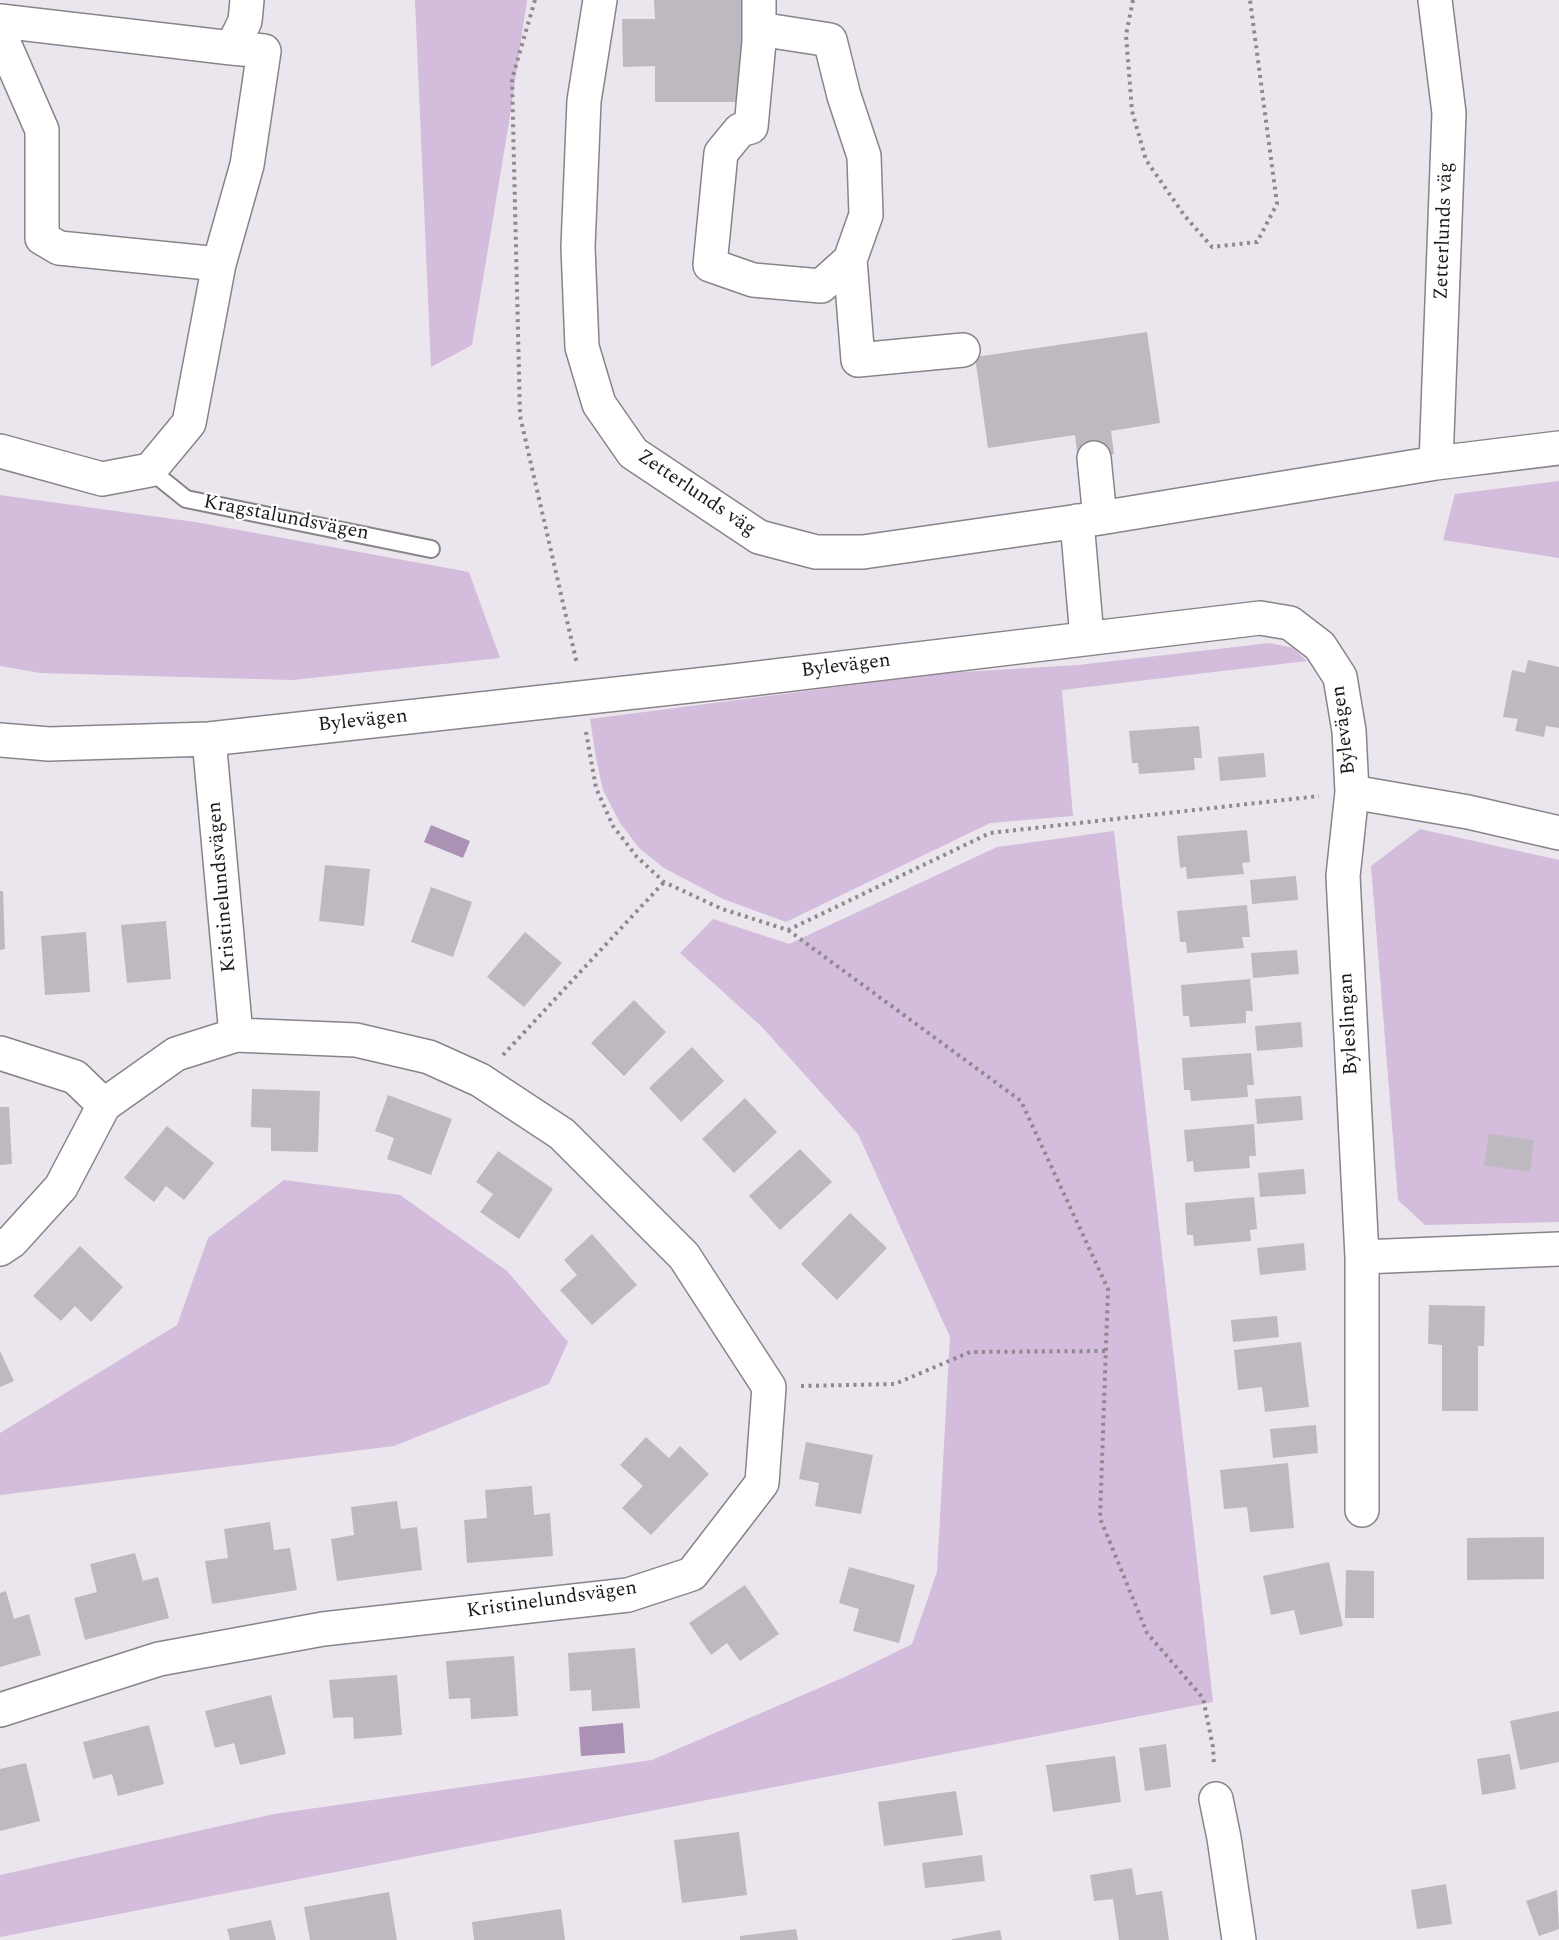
<!DOCTYPE html>
<meta charset="utf-8">
<style>
body{margin:0}
canvas{display:block;background:#ebe6ed}
</style>
<canvas width="1559" height="1940"></canvas>
<script>
const context = document.querySelector('canvas').getContext('2d');
context.lineJoin = 'round';
function paint(path, color) { context.fillStyle = color; context.fill(path, 'evenodd'); }
const toPath = rows => new Path2D(rows.map(r => 'M' + r).join(''));
function strokePath(path, color, width, dash) { context.strokeStyle = color; context.lineWidth = width; context.lineCap = dash ? 'butt' : 'round'; context.setLineDash(dash || []); context.stroke(path); }
function write(font, color, halo, rows, align = 'center') {
  context.font = font + ' Spectral,serif'; context.lineWidth = 4.5; context.setLineDash([]); context.textBaseline = 'middle'; context.strokeStyle = halo; context.fillStyle = color; for (const [text, x, y, turn = 0] of rows) {
    context.save(); context.translate(x, y); context.rotate((+turn || 0) * Math.PI / 180); context.textAlign = isNaN(turn) ? turn : align; if (halo) context.strokeText(text, 0, 0); context.fillText(text, 0, 0); context.restore();
  }
}
const green = toPath([
 [415,0,527,0,509,122,472,345,431,367],
 [1559,481,1559,558,1443,540,1455,494],
 [0,495,195,522,469,572,500,658,292,680,40,673,0,666],
 [1270,643,1293,648,1307,661,1062,690,1073,816,990,823,786,922,723,899,664,868,640,849,620,823,603,790,596,758,590,719,946,673,1078,665],
 [1420,829,1559,860,1559,1222,1425,1225,1398,1200,1371,866],
 [1114,831,1213,1702,0,1937,0,1875,274,1814,652,1760,847,1676,912,1644,937,1572,950,1337,858,1134,761,1026,680,953,713,919,789,944,997,847],
 [284,1180,400,1195,507,1271,568,1342,549,1384,394,1446,0,1495,0,1433,177,1325,208,1238]
]);
const water = toPath([
 [431,825,470,841,463,858,424,842],
 [623,1723,625,1753,581,1756,579,1727]
]);
const building = toPath([
 [654,0,745,0,745,102,655,102,655,66,623,67,622,19,655,19],
 [1147,332,1160,423,1111,431,1114,454,1078,460,1075,435,988,448,975,357],
 [1528,660,1559,667,1559,728,1546,726,1544,737,1515,731,1518,719,1503,717,1512,670,1525,673],
 [1199,726,1202,758,1194,758,1195,770,1139,774,1138,763,1132,763,1129,731],
 [1264,753,1266,777,1220,781,1218,757],
 [1247,830,1250,862,1242,863,1244,874,1187,879,1186,867,1180,868,1177,836],
 [325,865,370,869,364,926,319,921],
 [1296,876,1298,900,1252,904,1250,880],
 [431,887,472,902,453,957,411,942],
 [0,891,3,891,5,949,0,950],
 [1247,905,1250,937,1242,937,1244,948,1187,953,1186,942,1180,942,1177,911],
 [166,921,171,979,127,983,121,925],
 [86,932,90,992,45,995,41,936],
 [525,932,562,963,524,1007,487,977],
 [1297,950,1299,974,1253,978,1251,953],
 [1250,979,1253,1011,1246,1011,1246,1023,1190,1027,1189,1016,1183,1016,1181,985],
 [634,1000,666,1032,624,1076,591,1043],
 [1301,1022,1303,1047,1257,1051,1255,1026],
 [692,1047,724,1081,681,1122,649,1088],
 [1251,1053,1254,1085,1247,1085,1248,1097,1191,1101,1190,1090,1184,1090,1182,1058],
 [252,1089,320,1091,318,1152,271,1151,271,1128,251,1127],
 [388,1095,452,1119,431,1175,387,1159,394,1138,375,1131],
 [1301,1096,1303,1120,1257,1124,1255,1099],
 [745,1098,777,1132,734,1173,702,1139],
 [0,1107,9,1107,12,1164,0,1165],
 [1254,1124,1256,1156,1249,1156,1250,1168,1194,1172,1193,1161,1187,1162,1184,1130],
 [167,1126,214,1163,184,1200,166,1186,154,1202,124,1178],
 [1489,1134,1534,1140,1530,1172,1484,1165],
 [800,1149,832,1182,780,1230,749,1196],
 [498,1151,553,1189,519,1239,480,1212,493,1194,476,1182],
 [1304,1169,1306,1194,1260,1197,1258,1173],
 [1254,1197,1257,1229,1250,1230,1251,1241,1194,1246,1193,1235,1187,1235,1185,1203],
 [850,1213,887,1248,837,1300,801,1264],
 [592,1234,637,1285,592,1325,560,1290,577,1275,564,1260],
 [1304,1243,1306,1270,1260,1275,1257,1248],
 [80,1246,123,1287,91,1322,75,1306,61,1321,33,1296],
 [1429,1305,1485,1306,1484,1346,1478,1346,1478,1411,1442,1411,1442,1345,1428,1344],
 [1277,1316,1279,1337,1233,1342,1231,1320],
 [1301,1342,1309,1407,1265,1412,1262,1387,1238,1390,1234,1350],
 [0,1351,14,1381,0,1387],
 [1316,1425,1318,1453,1273,1458,1270,1429],
 [646,1437,669,1458,680,1446,709,1474,651,1535,622,1508,643,1486,620,1465],
 [806,1442,873,1455,861,1514,815,1506,819,1483,799,1479],
 [1288,1463,1294,1528,1250,1532,1247,1507,1224,1509,1220,1470],
 [532,1486,534,1515,550,1513,553,1556,467,1563,464,1520,487,1518,485,1490],
 [397,1501,401,1529,417,1527,422,1570,337,1581,331,1539,354,1535,351,1507],
 [270,1522,274,1550,290,1548,297,1590,212,1604,205,1561,228,1558,224,1529],
 [1544,1537,1544,1579,1467,1580,1467,1538],
 [135,1553,143,1581,158,1577,169,1618,85,1640,74,1598,97,1592,90,1564],
 [1329,1562,1343,1626,1300,1635,1294,1610,1271,1615,1263,1576],
 [849,1567,915,1585,899,1643,853,1631,859,1609,839,1603],
 [1346,1570,1374,1571,1374,1618,1345,1618],
 [745,1585,779,1634,740,1661,727,1643,711,1655,689,1623],
 [6,1591,14,1619,29,1614,41,1655,0,1667,0,1593],
 [635,1648,640,1708,592,1711,591,1690,570,1691,568,1653],
 [514,1656,518,1716,471,1719,470,1698,449,1699,446,1661],
 [397,1675,402,1735,354,1739,353,1717,333,1718,329,1680],
 [271,1695,286,1754,240,1765,234,1743,215,1748,205,1711],
 [1559,1711,1559,1762,1520,1770,1510,1721],
 [149,1725,164,1784,118,1796,112,1774,93,1779,83,1742],
 [1166,1744,1171,1787,1145,1791,1139,1748],
 [1510,1754,1516,1789,1482,1795,1477,1759],
 [1115,1756,1121,1802,1053,1812,1046,1765],
 [26,1763,40,1821,0,1831,0,1769],
 [956,1791,963,1835,884,1846,878,1802],
 [739,1832,747,1895,682,1903,674,1840],
 [982,1855,985,1881,925,1888,922,1863],
 [1132,1868,1136,1895,1162,1891,1169,1940,1119,1940,1113,1899,1094,1901,1090,1875],
 [1446,1884,1452,1924,1417,1929,1411,1890],
 [1557,1890,1559,1929,1539,1936,1526,1901],
 [389,1892,397,1940,310,1940,304,1907],
 [561,1909,565,1940,474,1940,472,1922],
 [271,1920,276,1940,230,1940,227,1929],
 [796,1929,798,1940,740,1940,740,1936],
 [1000,1930,1002,1940,952,1940,952,1939]
]);
const path = toPath([
 [535,0,512,79,520,416,577,664],
 [1133,0,1126,35,1132,111,1146,160,1184,215,1212,247,1257,242,1277,204,1250,0],
 [586,732,596,788,613,826,637,857,664,882,722,909,788,930,990,833,1319,796],
 [788,930,1021,1101,1108,1289,1100,1518,1147,1633,1203,1698,1213,1747,1214,1766],
 [503,1055,664,882],
 [801,1386,895,1384,970,1352,1106,1351]
]);
const lane = toPath([
 [150,470,186,499,431,549]
]);
const street = toPath([
 [600,0,584,101,578,247,582,347,599,404,633,453,759,537,816,552,863,552,1100,518,1436,463,1449,113,1435,0],
 [0,21,232,48,245,21,247,0],
 [759,29,830,40,844,96,864,156,866,215,850,260,821,286,753,280,710,265,721,153,740,130,751,127,759,42,759,0],
 [0,34,42,130,42,238,59,248,219,264,189,423,150,470,102,479,0,451],
 [850,260,858,360,963,350],
 [219,264,247,165,264,51,232,48],
 [1094,458,1100,518],
 [1436,463,1559,448],
 [1077,521,1087,638],
 [0,740,49,744,209,739,725,682,1260,618,1290,623,1320,646,1340,677,1349,731,1352,792,1468,812,1559,833],
 [1352,792,1343,876,1362,1257],
 [0,1053,75,1077,104,1105,176,1054,236,1035,209,739],
 [0,1249,12,1241,61,1187,104,1105],
 [1362,1510,1362,1257,1559,1249],
 [0,1710,159,1659,323,1629,628,1595,692,1574,762,1483,769,1387,684,1256,562,1134,480,1080,429,1057,356,1040,236,1035],
 [1216,1799,1224,1838,1239,1940]
]);
const streetNames = [
 ["Zetterlunds väg",1445,231,-88],
 ["Zetterlunds väg",696,494,34],
 ["Kragstalundsvägen",286,519,11],
 ["Bylevägen",846,667,-7],
 ["Bylevägen",363,722,-6],
 ["Bylevägen",1345,730,-97],
 ["Kristinelundsvägen",223,887,-95],
 ["Byleslingan",1350,1024,-93],
 ["Kristinelundsvägen",552,1601,-8]
];
paint(green, '#d3bcdc');
paint(water, '#ab92b4');
paint(building, '#beb9c0');
strokePath(lane, '#88848a', 20);
strokePath(street, '#88848a', 36);
strokePath(path, '#8d898e', 4, [3, 4.5]);
strokePath(lane, '#fff', 16);
strokePath(street, '#fff', 33);
write('20px', '#1a181b', '#fff', streetNames);
</script>
